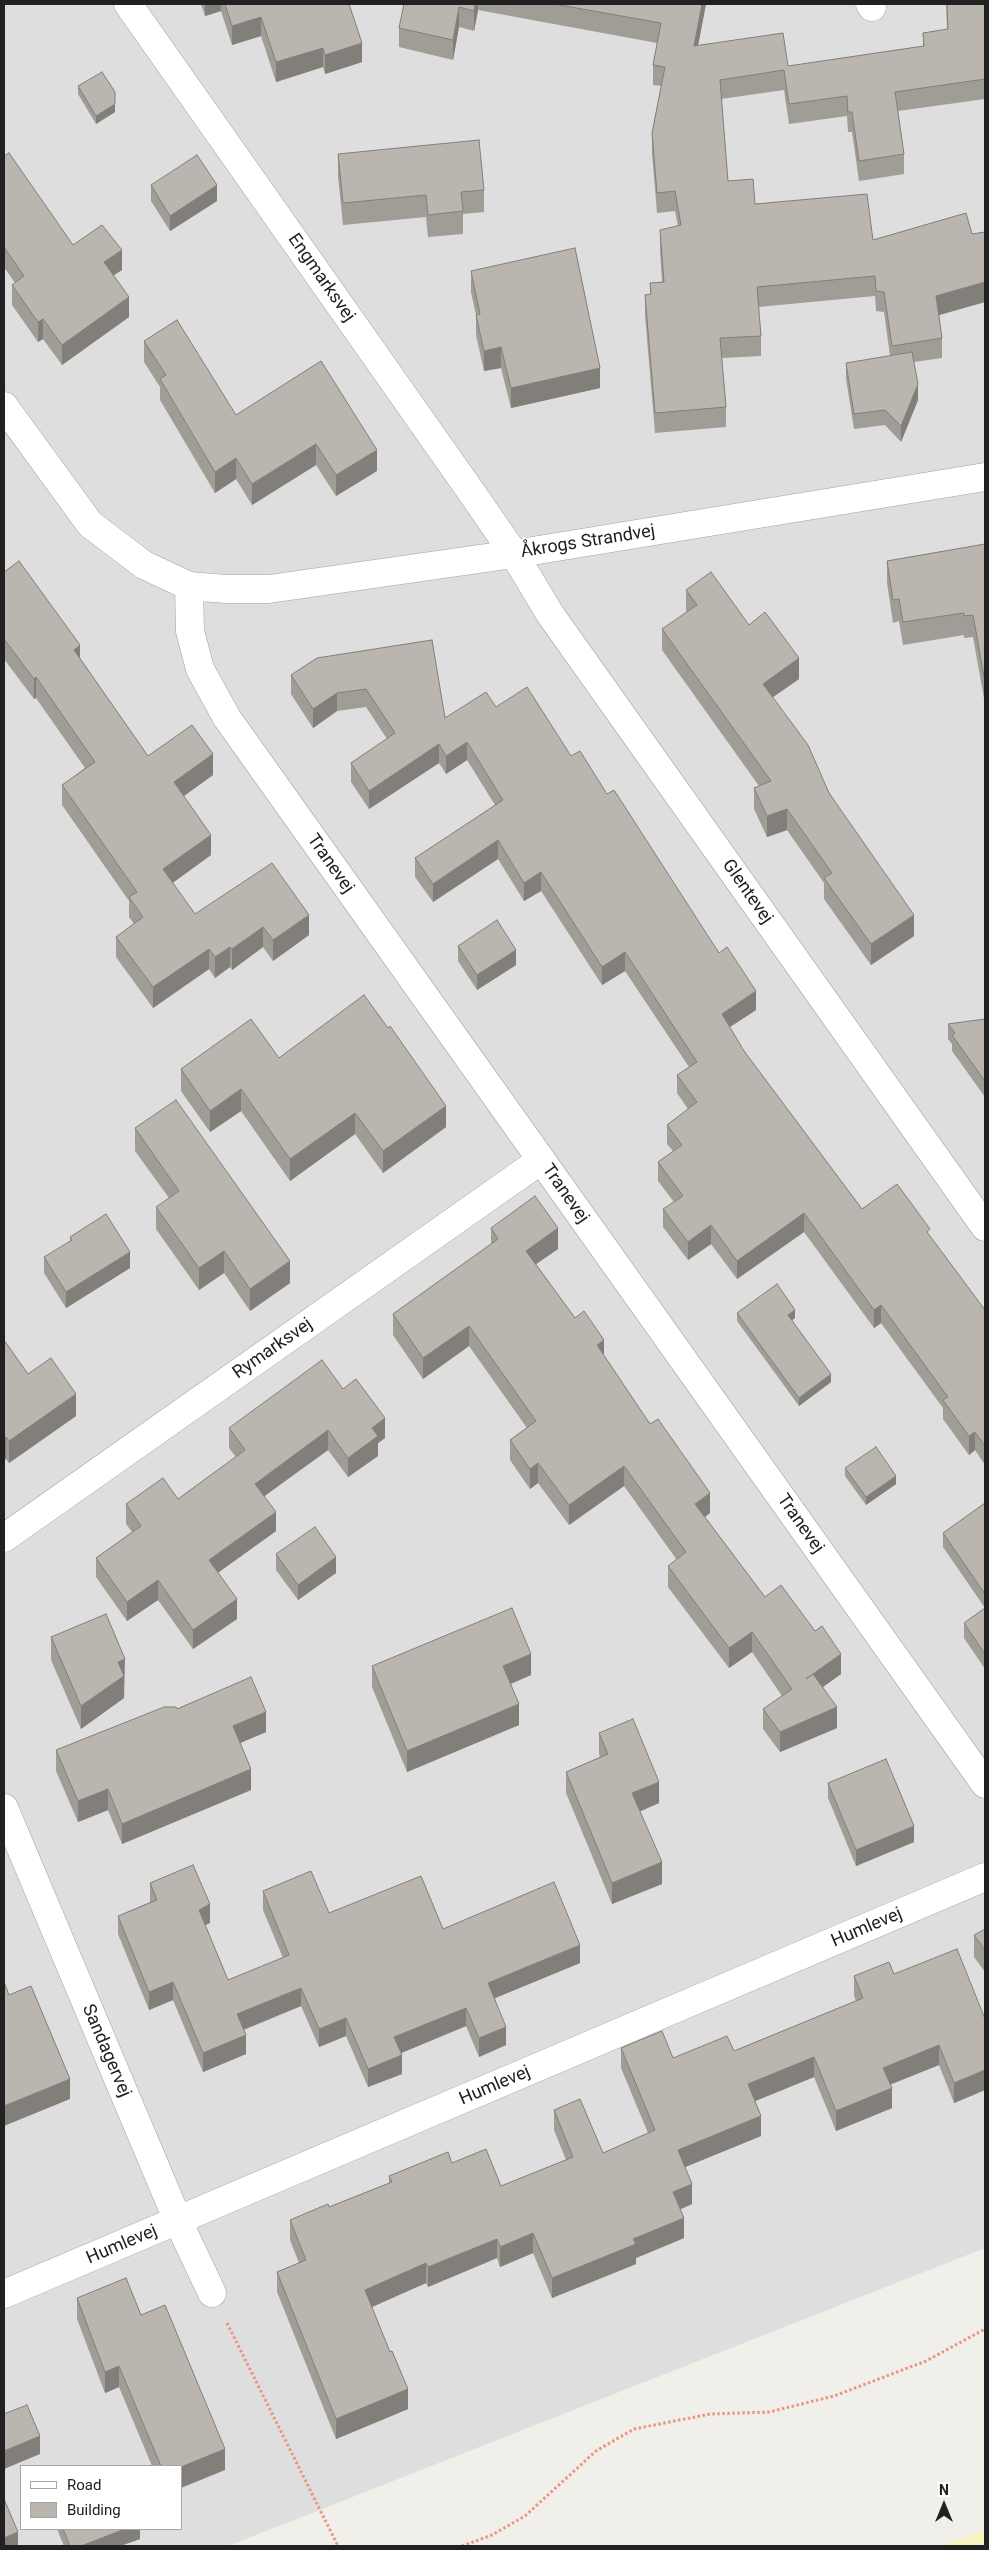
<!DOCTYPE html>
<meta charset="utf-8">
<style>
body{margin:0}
#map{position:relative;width:989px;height:2550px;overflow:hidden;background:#f1efe9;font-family:Roboto,sans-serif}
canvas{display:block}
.frame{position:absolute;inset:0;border:5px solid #212121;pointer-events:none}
.legend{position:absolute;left:20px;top:2465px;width:162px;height:65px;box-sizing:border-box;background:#fff;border:1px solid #a6a6a6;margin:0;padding:6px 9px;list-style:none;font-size:15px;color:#212121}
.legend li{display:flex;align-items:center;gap:10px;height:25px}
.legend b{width:25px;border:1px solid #a6a6a6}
.north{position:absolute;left:919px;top:2480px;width:50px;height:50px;-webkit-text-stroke:4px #fff;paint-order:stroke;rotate:0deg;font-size:14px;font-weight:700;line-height:20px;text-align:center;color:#212121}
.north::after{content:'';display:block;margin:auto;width:18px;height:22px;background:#212121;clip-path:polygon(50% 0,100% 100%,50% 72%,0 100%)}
</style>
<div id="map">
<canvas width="989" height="2550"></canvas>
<div class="frame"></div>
<ul class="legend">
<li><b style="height:6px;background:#fff"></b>Road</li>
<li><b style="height:14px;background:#bab5af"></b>Building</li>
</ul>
<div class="north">N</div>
</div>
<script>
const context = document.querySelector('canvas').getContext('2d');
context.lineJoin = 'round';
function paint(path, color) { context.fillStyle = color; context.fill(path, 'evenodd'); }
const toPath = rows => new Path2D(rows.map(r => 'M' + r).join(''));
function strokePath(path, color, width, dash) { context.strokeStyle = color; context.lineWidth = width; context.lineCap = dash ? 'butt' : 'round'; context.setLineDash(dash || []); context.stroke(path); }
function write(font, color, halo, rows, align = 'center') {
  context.font = font + ' Roboto,sans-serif'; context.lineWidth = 4; context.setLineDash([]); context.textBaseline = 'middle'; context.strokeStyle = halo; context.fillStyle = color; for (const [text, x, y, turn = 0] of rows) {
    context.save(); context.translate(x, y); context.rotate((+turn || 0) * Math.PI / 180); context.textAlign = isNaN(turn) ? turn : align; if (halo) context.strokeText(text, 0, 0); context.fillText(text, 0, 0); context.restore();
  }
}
const residential = toPath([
 [4,4,985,4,985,2248,228,2546,4,2546],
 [21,2466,181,2466,181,2529,21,2529]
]);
const sand = toPath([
 [985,2530,985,2546,942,2546]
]);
const path = toPath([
 [227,2323,338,2546],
 [462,2546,492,2535,525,2516,596,2451,634,2429,710,2414,769,2412,834,2396,926,2361,985,2329]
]);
const minor = toPath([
 [128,4,472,493,514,554,550,614,985,1227],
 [870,4,872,7],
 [4,406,90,524,144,565,189,586,226,589,269,589,514,554,985,477],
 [189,586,190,631,200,669,227,718,985,1784],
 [4,1538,541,1160],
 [4,1808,178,2221,212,2293],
 [4,2294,985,1877]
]);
const wall = toPath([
 [201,4,349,4,362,62,325,74,323,67,276,82,261,36,232,45,221,11,205,16],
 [404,4,706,4,698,46,788,66,923,46,923,33,947,29,946,4,985,4,985,99,898,111,904,154,904,174,859,181,852,132,848,132,847,116,789,124,784,90,721,99,728,181,755,204,873,240,972,234,985,232,985,302,938,315,942,338,942,358,914,362,918,400,901,442,885,425,854,429,846,379,846,363,890,356,884,312,876,311,875,296,758,307,761,336,761,356,722,358,726,407,726,427,655,433,645,315,645,295,650,294,650,283,662,282,660,250,660,230,678,226,675,211,657,213,652,153,652,133,661,86,653,85,653,65,657,43,478,10,474,31,459,27,453,60,399,47,399,28],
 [78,86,115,112,96,124,78,94],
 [338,154,484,190,484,212,463,214,463,234,428,237,426,217,343,225,338,176],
 [4,156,73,245,122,270,114,275,129,317,62,365,43,339,38,342,12,305,12,285,15,283,4,267],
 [151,185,217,201,170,231,151,201],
 [471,271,600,388,511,408,501,368,484,371,476,335,476,315,471,292],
 [144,341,236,415,321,361,377,471,336,496,316,465,252,505,236,479,215,493,160,400,160,387,144,362],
 [985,544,985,704,973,637,964,638,964,635,903,645,899,621,893,623,887,583,887,561],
 [4,572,80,658,148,756,213,775,184,796,211,855,172,883,195,914,309,935,273,961,263,947,232,970,230,967,215,978,209,969,153,1008,116,957,116,937,134,924,129,917,129,901,62,805,62,785,85,768,36,698,34,699,4,659],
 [686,590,749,625,799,679,773,697,914,936,871,965,824,899,824,883,787,830,767,837,754,809,754,788,759,786,662,650,662,629,687,612,686,611],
 [317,658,445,718,496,707,571,756,607,794,719,953,756,1010,730,1027,744,1051,862,1209,930,1236,985,1310,985,1465,975,1450,969,1455,943,1419,943,1408,881,1323,874,1328,804,1232,737,1279,711,1244,688,1260,663,1227,663,1209,674,1202,658,1181,658,1162,673,1151,667,1144,667,1125,688,1109,677,1093,677,1075,689,1067,625,971,602,985,541,891,524,901,498,859,433,902,415,877,415,858,495,805,467,760,446,774,439,763,369,809,351,782,351,763,387,739,366,707,337,711,313,728,291,694,291,675],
 [458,946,516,965,477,990,458,961],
 [985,1019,985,1097,952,1051,952,1044,948,1039,948,1024],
 [279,1058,446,1127,383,1173,355,1134,290,1181,241,1111,210,1132,181,1091,181,1069],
 [135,1128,290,1283,250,1311,224,1273,199,1290,156,1229,156,1207,169,1198,135,1151],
 [491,1228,558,1249,536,1264,575,1318,604,1356,710,1513,705,1517,765,1597,841,1674,823,1687,837,1728,780,1752,763,1729,763,1709,782,1696,752,1652,729,1668,668,1587,668,1566,677,1560,624,1486,569,1525,538,1483,530,1489,510,1460,510,1440,527,1428,469,1346,423,1379,393,1335,393,1314,491,1244],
 [70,1237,130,1268,66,1308,44,1273,44,1257,70,1242],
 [737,1313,795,1318,792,1320,831,1382,799,1406,737,1321],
 [4,1340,28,1374,76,1416,9,1463,6,1459],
 [343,1389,385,1438,378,1443,378,1456,348,1477,328,1450,264,1496,276,1531,218,1573,237,1619,193,1649,158,1600,127,1621,96,1577,96,1558,132,1532,126,1524,126,1504,178,1499,236,1457,229,1448,229,1428],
 [845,1468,896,1484,866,1505,845,1476],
 [985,1503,985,1669,964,1638,964,1623,985,1608,943,1547,943,1533],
 [276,1554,336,1573,298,1600,276,1570],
 [51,1637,125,1682,124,1682,124,1698,81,1729,51,1660],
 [372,1666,531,1675,511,1684,519,1725,407,1772,372,1687],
 [177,1709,266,1732,240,1743,251,1790,122,1844,108,1810,78,1822,56,1771,56,1750],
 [599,1733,659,1803,640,1811,662,1884,612,1904,566,1793,566,1772,600,1757,599,1754],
 [828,1783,914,1842,856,1866,828,1798],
 [150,1883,210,1923,205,1925,228,1980,283,1958,263,1910,263,1891,329,1913,443,1929,580,1963,495,1998,506,2045,479,2057,466,2026,401,2053,402,2074,368,2087,346,2036,319,2047,301,2006,244,2030,246,2054,203,2072,173,2000,149,2010,118,1934,118,1916,150,1902],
 [985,1916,985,1972,974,1957,974,1935,984,1930,984,1917],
 [894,1974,985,2019,985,2090,954,2103,939,2065,890,2085,892,2108,836,2131,814,2077,755,2101,761,2136,685,2167,692,2204,681,2209,684,2238,636,2258,636,2264,552,2298,533,2253,500,2267,497,2258,428,2287,426,2283,372,2307,408,2409,336,2439,277,2292,277,2272,299,2263,290,2240,290,2220,329,2207,389,2183,389,2176,452,2163,501,2186,566,2160,554,2130,554,2110,603,2153,648,2133,621,2068,621,2048,673,2058,734,2051,856,2001,854,1996,854,1976],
 [77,2298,225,2470,181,2466,152,2466,119,2387,105,2393,77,2319],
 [57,2529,140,2529,140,2539,120,2546,64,2546]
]);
const shadedWall = toPath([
 [205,4,221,4,221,11,205,16],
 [475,4,478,4,478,10,474,31,474,11],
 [702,4,706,4,694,66,694,46],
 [459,7,459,27,453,60,453,40],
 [261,17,261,36,232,45,232,26],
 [362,43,362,62,325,74,325,55],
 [323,48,323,67,276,82,276,62],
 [115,104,115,112,96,124,96,116],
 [217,185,217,201,170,231,170,216],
 [122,250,122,270,104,281,104,262],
 [985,282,985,302,936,316,936,296],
 [129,297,129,317,62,365,62,345],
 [43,319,43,339,38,342,38,322],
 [501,347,501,368,484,371,484,351],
 [600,368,600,388,511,408,511,388],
 [918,384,918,400,901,442,901,426],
 [316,444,316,465,252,505,252,484],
 [377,450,377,471,336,496,336,475],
 [236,458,236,479,215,493,215,472],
 [80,645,80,665,74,650],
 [799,658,799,679,763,704,763,684],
 [36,677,36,698,34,699,34,679],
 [337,693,337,711,313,728,313,709],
 [467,742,467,760,446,774,446,756],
 [439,744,439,763,369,809,369,791],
 [213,754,213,775,174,803,174,782],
 [787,809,787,830,767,837,767,816],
 [211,835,211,855,163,890,163,869],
 [498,840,498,859,433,902,433,884],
 [541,872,541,891,524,901,524,883],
 [309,915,309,935,273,961,273,940],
 [914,915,914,936,871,965,871,944],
 [263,927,263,947,232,970,232,949],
 [230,947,230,967,215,978,215,957],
 [209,949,209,969,153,1008,153,987],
 [516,950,516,965,477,990,477,975],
 [625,952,625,971,602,985,602,967],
 [756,991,756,1010,722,1032,722,1014],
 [241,1089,241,1111,210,1132,210,1111],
 [446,1106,446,1127,383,1173,383,1151],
 [5,1108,5,1130,4,1130,4,1109],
 [355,1113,355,1134,290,1181,290,1159],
 [804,1213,804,1232,737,1279,737,1261],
 [711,1225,711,1244,688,1260,688,1242],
 [558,1228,558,1249,526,1271,526,1251],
 [224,1251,224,1273,199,1290,199,1268],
 [130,1252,130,1268,66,1308,66,1292],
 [290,1261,290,1283,250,1311,250,1289],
 [881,1305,881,1323,874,1328,874,1310],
 [795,1310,795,1318,788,1323,788,1315],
 [469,1326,469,1346,423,1379,423,1358],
 [604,1340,604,1360,597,1345],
 [831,1374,831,1382,799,1406,799,1398],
 [76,1394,76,1416,9,1463,9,1441],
 [385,1418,385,1438,378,1443,378,1456,348,1477,348,1458,372,1428],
 [328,1430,328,1450,255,1503,255,1484],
 [975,1432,975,1450,969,1455,969,1436],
 [6,1437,6,1459,4,1460,4,1439],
 [538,1463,538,1483,530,1489,530,1469],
 [624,1466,624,1486,569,1525,569,1505],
 [896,1476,896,1484,866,1505,866,1497],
 [710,1493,710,1513,695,1524,695,1504],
 [276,1512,276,1531,209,1579,209,1560],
 [336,1557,336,1573,298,1600,298,1585],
 [158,1580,158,1600,127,1621,127,1602],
 [237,1599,237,1619,193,1649,193,1630],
 [752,1632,752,1652,729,1668,729,1648],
 [531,1654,531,1675,503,1687,503,1666],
 [841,1654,841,1674,806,1699,806,1679],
 [125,1659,124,1698,81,1729,81,1706,118,1662],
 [519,1704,519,1725,407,1772,407,1751],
 [837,1707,837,1728,780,1752,780,1732],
 [266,1712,266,1732,233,1746,233,1726],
 [251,1769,251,1790,122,1844,122,1824],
 [659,1782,659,1803,632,1815,632,1793],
 [108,1789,108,1810,78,1822,78,1801],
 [914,1826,914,1842,856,1866,856,1850],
 [662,1862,662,1884,612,1904,612,1883],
 [210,1904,210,1923,199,1928,199,1910],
 [580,1945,580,1963,488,2001,488,1983],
 [173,1982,173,2000,149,2010,149,1992],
 [301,1988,301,2006,237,2032,237,2014],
 [466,2008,466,2026,394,2056,394,2037],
 [346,2018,346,2036,319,2047,319,2029],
 [506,2027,506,2045,479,2057,479,2038],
 [246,2035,246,2054,203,2072,203,2053],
 [939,2045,939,2065,883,2087,883,2068],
 [402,2055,402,2074,368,2087,368,2069],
 [814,2057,814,2077,748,2104,748,2084],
 [985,2070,985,2090,954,2103,954,2083],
 [70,2079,70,2099,4,2126,4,2106],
 [892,2088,892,2108,836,2131,836,2111],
 [761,2116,761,2136,678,2170,678,2150],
 [692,2184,692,2204,673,2212,673,2192],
 [684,2218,684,2238,636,2258,636,2264,552,2298,552,2278,633,2239],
 [533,2233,533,2253,500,2267,500,2247],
 [497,2239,497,2258,428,2287,428,2267],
 [426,2263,426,2283,365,2310,365,2290],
 [119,2366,119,2387,105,2393,105,2372],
 [408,2389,408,2409,336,2439,336,2419],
 [40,2436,40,2454,4,2469,4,2451],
 [225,2449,225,2470,181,2488,181,2467],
 [125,2529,140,2529,140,2539,120,2546,81,2546],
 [18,2532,18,2546,4,2546,4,2538]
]);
const building = toPath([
 [225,4,349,4,362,43,325,55,323,48,276,62,261,17,232,26,225,4],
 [404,4,475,4,474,11,459,7,453,40,399,28,404,4],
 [554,4,702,4,694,46,783,33,788,66,924,46,923,33,948,29,947,4,985,4,985,79,895,92,904,154,859,161,852,112,848,112,847,96,789,104,784,70,720,80,728,181,753,179,755,204,867,194,873,240,966,213,972,234,985,232,985,282,936,296,942,338,892,346,884,292,876,291,875,276,757,287,761,336,720,338,726,407,655,413,645,295,651,294,650,283,664,282,660,230,681,225,675,191,657,193,652,133,665,67,653,65,661,23,554,4],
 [102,72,115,92,115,104,96,116,78,86,102,72],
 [479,140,484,190,461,192,463,211,428,215,426,195,343,203,338,154,479,140],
 [9,153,73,245,102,225,122,250,104,262,129,297,62,345,43,319,38,322,12,285,24,276,4,247,4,156,9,153],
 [197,155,217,185,170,216,151,185,197,155],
 [575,248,600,368,511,388,501,347,484,351,476,315,480,314,471,271,575,248],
 [177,320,236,415,321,361,377,450,336,475,316,444,252,484,236,458,215,472,160,379,166,375,144,341,177,320],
 [912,352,918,384,901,426,885,410,854,414,846,363,912,352],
 [985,544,985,682,973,615,964,616,964,613,903,622,899,599,893,600,887,561,985,544],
 [19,561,80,645,74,650,148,756,192,725,213,754,174,782,211,835,163,869,195,914,272,863,309,915,273,940,263,927,232,949,230,947,215,957,209,949,153,987,116,937,143,917,129,897,137,892,62,785,95,762,36,677,34,679,4,639,4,572,19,561],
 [711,572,749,625,765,612,799,658,763,684,808,745,829,793,914,915,871,944,824,878,832,873,787,809,767,816,754,788,771,781,662,629,697,605,686,590,711,572],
 [432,640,445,718,486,692,496,707,527,687,571,756,580,751,607,794,614,790,719,953,727,947,756,991,722,1014,744,1051,862,1209,897,1184,930,1229,927,1232,985,1310,985,1446,975,1432,969,1436,943,1400,948,1397,881,1305,874,1310,804,1213,737,1261,711,1225,688,1242,663,1209,683,1196,658,1162,682,1145,667,1125,697,1102,677,1075,697,1062,625,952,602,967,541,872,524,883,498,840,433,884,415,858,503,800,467,742,446,756,439,744,369,791,351,763,395,733,366,689,337,693,313,709,291,675,317,658,432,640],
 [497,920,516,950,477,975,458,946,497,920],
 [364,995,388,1028,390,1026,446,1106,383,1151,355,1113,290,1159,241,1089,210,1111,181,1069,251,1019,279,1058,364,995],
 [985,1019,985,1081,952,1035,955,1033,948,1024,985,1019],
 [176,1100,290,1261,250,1289,224,1251,199,1268,156,1207,179,1191,135,1128,176,1100],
 [535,1196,558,1228,526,1251,575,1318,584,1311,604,1340,597,1345,650,1424,658,1419,710,1493,695,1504,765,1597,781,1585,815,1631,822,1626,841,1654,806,1679,813,1674,837,1707,780,1732,763,1709,792,1689,752,1632,729,1648,668,1566,686,1552,624,1466,569,1505,538,1463,530,1469,510,1440,536,1421,469,1326,423,1358,393,1314,498,1239,491,1228,535,1196],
 [106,1214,130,1252,66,1292,44,1257,72,1240,70,1237,106,1214],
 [777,1284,795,1310,788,1315,831,1374,799,1398,737,1313,777,1284],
 [4,1340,28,1374,51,1358,76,1394,9,1441,6,1437,4,1439,4,1340],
 [322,1360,343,1389,356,1379,385,1418,372,1428,378,1436,348,1458,328,1430,255,1484,276,1512,209,1560,237,1599,193,1630,158,1580,127,1602,96,1558,141,1526,126,1504,163,1478,178,1499,245,1450,229,1428,322,1360],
 [876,1447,896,1476,866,1497,845,1468,876,1447],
 [985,1503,985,1594,943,1533,985,1503],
 [315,1527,336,1557,298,1585,276,1554,315,1527],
 [512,1608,531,1654,503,1666,519,1704,407,1751,372,1666,512,1608],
 [985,1608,985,1654,964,1623,985,1608],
 [106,1614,125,1659,118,1662,124,1676,81,1706,51,1637,106,1614],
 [251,1677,266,1712,233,1726,251,1769,122,1824,108,1789,78,1801,56,1750,164,1707,176,1707,177,1709,251,1677],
 [633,1719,659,1782,632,1793,662,1862,612,1883,566,1772,608,1754,599,1733,633,1719],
 [886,1759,914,1826,856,1850,828,1783,886,1759],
 [193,1865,210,1904,199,1910,228,1980,289,1955,263,1891,311,1871,329,1913,421,1876,443,1929,554,1882,580,1945,488,1983,506,2027,479,2038,466,2008,394,2037,402,2055,368,2069,346,2018,319,2029,301,1988,237,2014,246,2035,203,2053,173,1982,149,1992,118,1916,157,1900,150,1883,193,1865],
 [985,1929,985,1950,974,1935,985,1929],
 [957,1949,985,2019,985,2070,954,2083,939,2045,883,2068,892,2088,836,2111,814,2057,748,2084,761,2116,678,2150,692,2184,673,2192,684,2218,633,2239,636,2244,552,2278,533,2233,500,2247,497,2239,428,2267,426,2263,365,2290,390,2352,392,2351,408,2389,336,2419,277,2272,306,2260,290,2220,328,2204,329,2207,392,2182,389,2176,448,2152,452,2163,486,2149,501,2186,573,2157,554,2110,580,2099,603,2153,655,2130,621,2048,662,2031,673,2058,727,2036,734,2051,863,1998,854,1976,889,1962,894,1974,957,1949],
 [4,1982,9,1995,31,1986,70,2079,4,2106,4,1982],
 [126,2278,141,2315,165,2305,225,2449,181,2467,181,2466,161,2466,119,2366,105,2372,77,2298,126,2278],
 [27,2405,40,2436,4,2451,4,2414,27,2405],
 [4,2499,18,2532,4,2538,4,2499],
 [63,2529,125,2529,81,2546,70,2546,63,2529]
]);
const streetNames = [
 ["Engmarksvej",321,278,55],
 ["Åkrogs Strandvej",588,542,-9],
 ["Tranevej",330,864,55],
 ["Glentevej",747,892,55],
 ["Tranevej",565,1194,55],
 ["Rymarksvej",273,1349,-35],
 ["Tranevej",800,1524,55],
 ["Humlevej",867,1928,-23],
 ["Sandagervej",106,2051,67],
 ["Humlevej",495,2086,-23],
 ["Humlevej",122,2245,-23]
];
paint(residential, '#dfdede');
paint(sand, '#f8f2bf');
strokePath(minor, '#a2a2a2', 29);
strokePath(path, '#ec947e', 3, [2.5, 2.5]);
strokePath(minor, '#fff', 28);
paint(wall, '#a09c96');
paint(shadedWall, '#827f7a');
paint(building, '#bab5af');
strokePath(building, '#827f7a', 1);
write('18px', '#212121', '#fff', streetNames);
</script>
